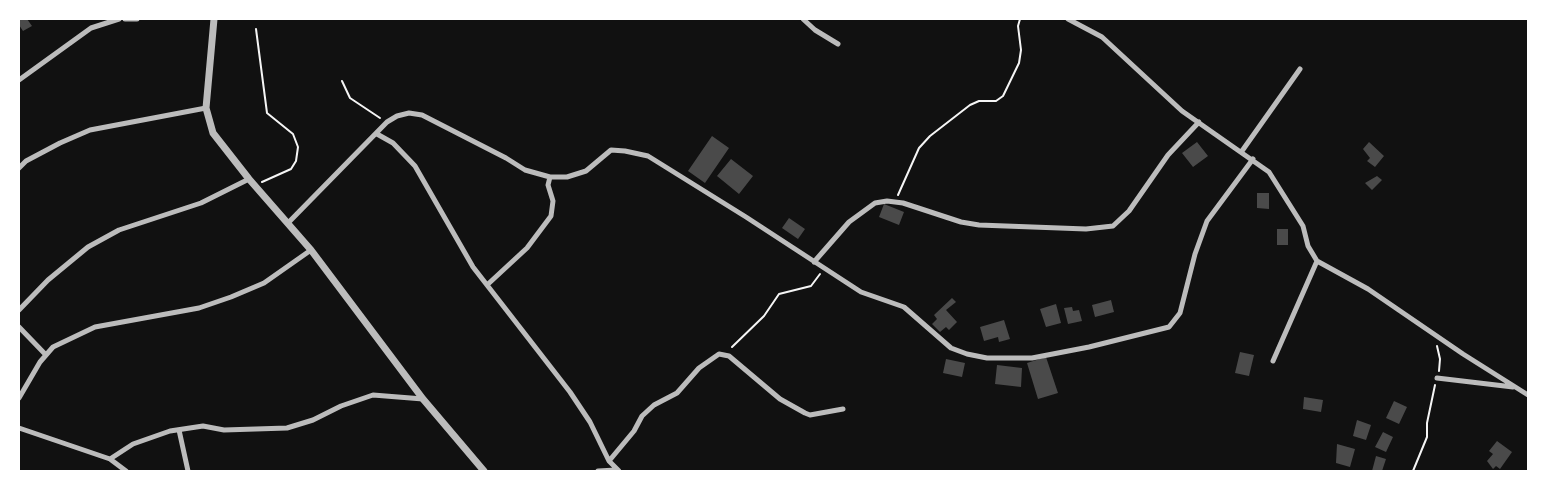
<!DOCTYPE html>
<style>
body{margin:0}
#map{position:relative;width:1547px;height:490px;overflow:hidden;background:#111;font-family:"Playfair Display",serif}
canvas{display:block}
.frame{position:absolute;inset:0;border:20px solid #fff;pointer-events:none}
</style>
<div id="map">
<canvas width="1547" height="490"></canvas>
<div class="frame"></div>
</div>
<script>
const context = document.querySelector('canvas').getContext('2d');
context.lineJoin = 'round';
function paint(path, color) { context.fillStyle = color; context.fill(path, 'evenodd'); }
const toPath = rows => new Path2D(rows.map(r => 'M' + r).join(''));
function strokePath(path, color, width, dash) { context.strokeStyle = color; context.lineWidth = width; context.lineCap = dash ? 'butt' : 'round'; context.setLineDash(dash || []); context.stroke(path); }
const building = toPath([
 [19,19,27,19,32,26,23,31,19,25],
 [712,136,729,148,705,183,688,171],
 [1197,142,1208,156,1193,167,1182,153],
 [1369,142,1384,156,1375,167,1367,161,1370,158,1363,149],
 [731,159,753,176,739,194,717,176],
 [1377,176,1382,180,1372,190,1365,183],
 [1257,193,1269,193,1269,209,1257,208],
 [884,204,904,212,899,225,879,217],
 [789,218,805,229,798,239,782,228],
 [1277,229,1288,229,1288,245,1277,245],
 [952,298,956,302,946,310,957,322,949,330,946,327,940,332,932,324,937,319,934,315],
 [1111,300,1114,312,1095,317,1092,305],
 [1056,304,1061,323,1046,327,1040,309],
 [1072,307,1073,311,1079,310,1082,321,1068,324,1064,308],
 [1004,320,1010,339,999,342,998,337,984,341,980,327],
 [1240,352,1254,355,1249,376,1235,373],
 [1046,357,1058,393,1038,399,1027,363],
 [946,359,965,363,962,377,943,373],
 [997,365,1022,368,1021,387,995,384],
 [1304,397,1323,400,1321,412,1303,409],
 [1394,401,1407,407,1399,424,1386,418],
 [1357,420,1371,425,1366,440,1353,436],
 [1383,432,1393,437,1386,452,1375,447],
 [1497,441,1512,452,1500,469,1496,466,1493,469,1487,461,1493,454,1489,451],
 [1337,444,1355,449,1350,467,1336,463],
 [1376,456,1386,459,1382,471,1372,471]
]);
const path = toPath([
 [256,29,267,113,293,134,298,147,296,161,291,169,262,182],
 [342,81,350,98,380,118],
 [898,195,919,148,930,136,970,105,979,101,996,101,1003,96,1019,63,1021,50,1018,26,1020,19],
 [1437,346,1440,359,1439,371],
 [732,347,764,316,779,294,811,286,820,274],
 [1413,471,1427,437,1427,423,1435,385]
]);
const minor = toPath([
 [125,19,137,19],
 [803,19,815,30,838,44],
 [1068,19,1102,37,1182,111,1269,172,1303,226,1308,246,1317,261,1368,289,1463,354,1528,395],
 [19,80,91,28,119,19],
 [377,134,393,143,415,166,473,267,570,392,590,422,609,461,619,471],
 [1242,151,1300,69],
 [19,168,26,161,60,143,90,130,206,108],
 [288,223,387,122,397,116,409,113,422,115,506,158,525,170,550,177,567,177,586,171,611,150,625,151,648,156,746,217,861,292,904,307,951,348,967,354,987,358,1032,358,1089,347,1169,327,1180,313,1195,254,1207,221,1253,159],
 [814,262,849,222,875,203,887,201,903,203,961,222,979,225,1086,229,1113,226,1129,211,1168,155,1199,122],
 [487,285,527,248,551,216,553,201,548,185,550,177],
 [19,310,48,280,88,247,119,230,201,203,249,179],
 [19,327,45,354],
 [1273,361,1317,261],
 [1437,378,1513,387],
 [19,398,40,362,53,347,95,327,199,308,231,297,264,283,311,250],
 [19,428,110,459,126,471],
 [179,430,188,471],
 [110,459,133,444,170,431,203,426,224,430,287,428,313,420,341,406,373,395,423,399],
 [609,461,634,431,642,416,654,405,677,393,699,368,719,354,729,356,780,399,805,413,810,415,843,409],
 [598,471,616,470]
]);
const tertiary = toPath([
 [214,19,206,108,213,133,249,179,311,250,423,399,484,471]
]);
paint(building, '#4a4a4a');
strokePath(path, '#f5f5f5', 2);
strokePath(minor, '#bcbcbc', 5);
strokePath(tertiary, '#bcbcbc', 7);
</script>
